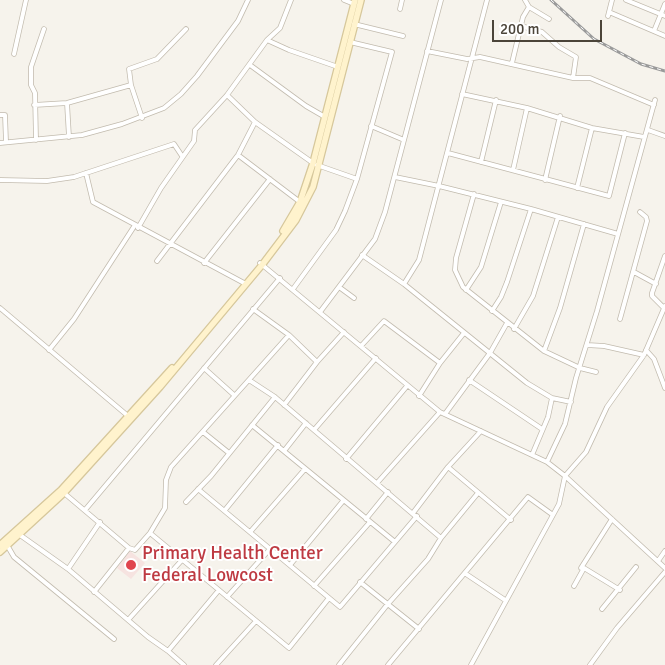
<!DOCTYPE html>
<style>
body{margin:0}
#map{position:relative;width:665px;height:665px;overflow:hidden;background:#f6f3ec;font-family:Signika,sans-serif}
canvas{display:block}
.scale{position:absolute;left:492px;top:20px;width:110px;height:22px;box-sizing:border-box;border:2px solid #4b4439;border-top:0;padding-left:6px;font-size:15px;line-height:18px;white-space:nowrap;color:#4b4439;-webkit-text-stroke:4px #fff;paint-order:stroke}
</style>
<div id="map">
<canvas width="665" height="665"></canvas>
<div class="scale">200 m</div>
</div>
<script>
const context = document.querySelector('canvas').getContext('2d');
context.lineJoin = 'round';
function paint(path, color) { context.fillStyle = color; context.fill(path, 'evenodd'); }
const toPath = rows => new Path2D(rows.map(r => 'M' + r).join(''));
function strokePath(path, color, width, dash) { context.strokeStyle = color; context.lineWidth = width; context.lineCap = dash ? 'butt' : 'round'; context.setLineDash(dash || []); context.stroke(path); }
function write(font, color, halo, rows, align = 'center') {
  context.font = font + ' Signika,sans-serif'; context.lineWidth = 4; context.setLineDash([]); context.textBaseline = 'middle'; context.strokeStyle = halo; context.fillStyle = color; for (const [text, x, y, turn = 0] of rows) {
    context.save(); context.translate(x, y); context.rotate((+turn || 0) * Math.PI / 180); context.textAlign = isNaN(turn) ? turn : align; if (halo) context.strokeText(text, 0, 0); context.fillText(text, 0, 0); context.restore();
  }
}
const medical = toPath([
 [130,551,145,563,131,579,117,568]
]);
const street = toPath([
 [344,0,354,4],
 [525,0,529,7,549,19],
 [626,0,665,16],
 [400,9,402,0],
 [609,12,665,36],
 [608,16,612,0],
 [354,24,403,36],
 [521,26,542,32,559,47,576,57,573,78],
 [654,31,665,4],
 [267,40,289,50,338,67],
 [427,51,467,59,480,57,573,78,590,78,654,105],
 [14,54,26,0],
 [512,63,523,17,529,7],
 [250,65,306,106,325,117],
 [131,85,129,69,157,59,186,29],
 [462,94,527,108,592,128,644,137],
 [227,95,255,122,313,163],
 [67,103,69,137],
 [34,105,67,103,131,85,142,118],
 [0,115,5,115,6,142],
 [371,126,404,140],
 [648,130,665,136],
 [36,140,35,93,31,85,31,67,44,29],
 [0,143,82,135,122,124,164,108,181,94,197,76,238,21,248,0],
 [448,153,609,196,625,133],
 [238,155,300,202],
 [481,162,496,100],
 [317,165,357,179],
 [513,170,527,108],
 [86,173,93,202,244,283],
 [395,177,439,186,531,209,618,234],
 [0,180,47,181,74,177,174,144,182,156],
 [545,180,560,116],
 [577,188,592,128],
 [474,194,456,258,455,270,463,287,544,351,580,368,596,372],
 [138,228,161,188,194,141,195,130,227,95,267,40,280,28,291,0],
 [362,255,404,284,527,383,552,398,571,402],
 [157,261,238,155,255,122],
 [204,263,270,179],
 [260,263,440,412,547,462,565,476,665,568],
 [634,272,656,284],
 [404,284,419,260,487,0],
 [339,287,354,298],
 [293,289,336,230,345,211,357,179,392,52,350,42],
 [466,290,481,267,501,202],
 [0,308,128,416],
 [664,308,652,296,652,293,665,256],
 [253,309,289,335,317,362],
 [492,311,501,297,507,282,531,209],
 [320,312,375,239,385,212,441,0],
 [620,319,647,221,646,217,640,212],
 [514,329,533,296,558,217],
 [587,345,604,346,644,355],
 [361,346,384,321,440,363],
 [49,350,74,319,135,225],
 [646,350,654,359,665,388],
 [544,351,560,308,584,224],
 [204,368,234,395],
 [249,380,275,397,441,538],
 [469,380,542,429],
 [419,396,440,363,464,333],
 [284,405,317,362,344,332],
 [445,414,490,353,507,323],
 [252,425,395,542],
 [314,430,376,358],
 [203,432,229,453],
 [284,451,306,423],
 [532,455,548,417,552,398],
 [346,459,407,386],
 [547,462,565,424,576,378,597,311,655,100],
 [448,467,511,520],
 [377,483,440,412],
 [198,489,340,607,417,516],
 [64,493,129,548,135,550,150,533,165,508,166,480,171,467,289,335],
 [186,502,211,476,275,397],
 [85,510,280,278],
 [225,510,278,445],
 [413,513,448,467,481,431],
 [366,519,388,492],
 [251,531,305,469],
 [150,533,289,648,329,598],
 [20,535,68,569,148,637,168,651,219,590],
 [7,545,14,557,114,639],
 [658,561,665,551],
 [290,565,343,501],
 [584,568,620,590],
 [68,569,100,522],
 [466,574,505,600],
 [360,582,419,629],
 [314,586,370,522],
 [574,586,584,568,581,568,612,519],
 [94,592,129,548],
 [227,597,270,549],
 [602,609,636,567],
 [128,620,182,560],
 [168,651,184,665],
 [216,665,256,621],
 [339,665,387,605,428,559,441,538,478,493],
 [388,665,528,497,553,515],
 [471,665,559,504,565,476,586,452,607,407,644,355,665,306],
 [590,665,617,628,665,572]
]);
const secondary = toPath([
 [283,231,300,202,313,163,355,0],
 [0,545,61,490,172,368],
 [0,552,64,493,160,387,262,265,296,220,313,187,361,0]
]);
const rail = toPath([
 [551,0,594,39,641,64,665,71]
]);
const markers = [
 [131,565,6,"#e0444e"]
];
const healthNames = [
 ["Primary Health Center",142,554],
 ["Federal Lowcost",142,576]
];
paint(medical, '#f6e3e0');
strokePath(street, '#c2bbae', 5.5);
strokePath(secondary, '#d6c79b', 8);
strokePath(street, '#fff', 4);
strokePath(secondary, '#fff3cd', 5.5);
strokePath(rail, '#9a9a9a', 3);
strokePath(rail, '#fff', 1, [4]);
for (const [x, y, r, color] of markers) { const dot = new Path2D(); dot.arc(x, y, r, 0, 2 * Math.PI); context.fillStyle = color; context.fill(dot); strokePath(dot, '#fff', 2); }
write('19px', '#be3a42', '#fff', healthNames, 'left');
</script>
